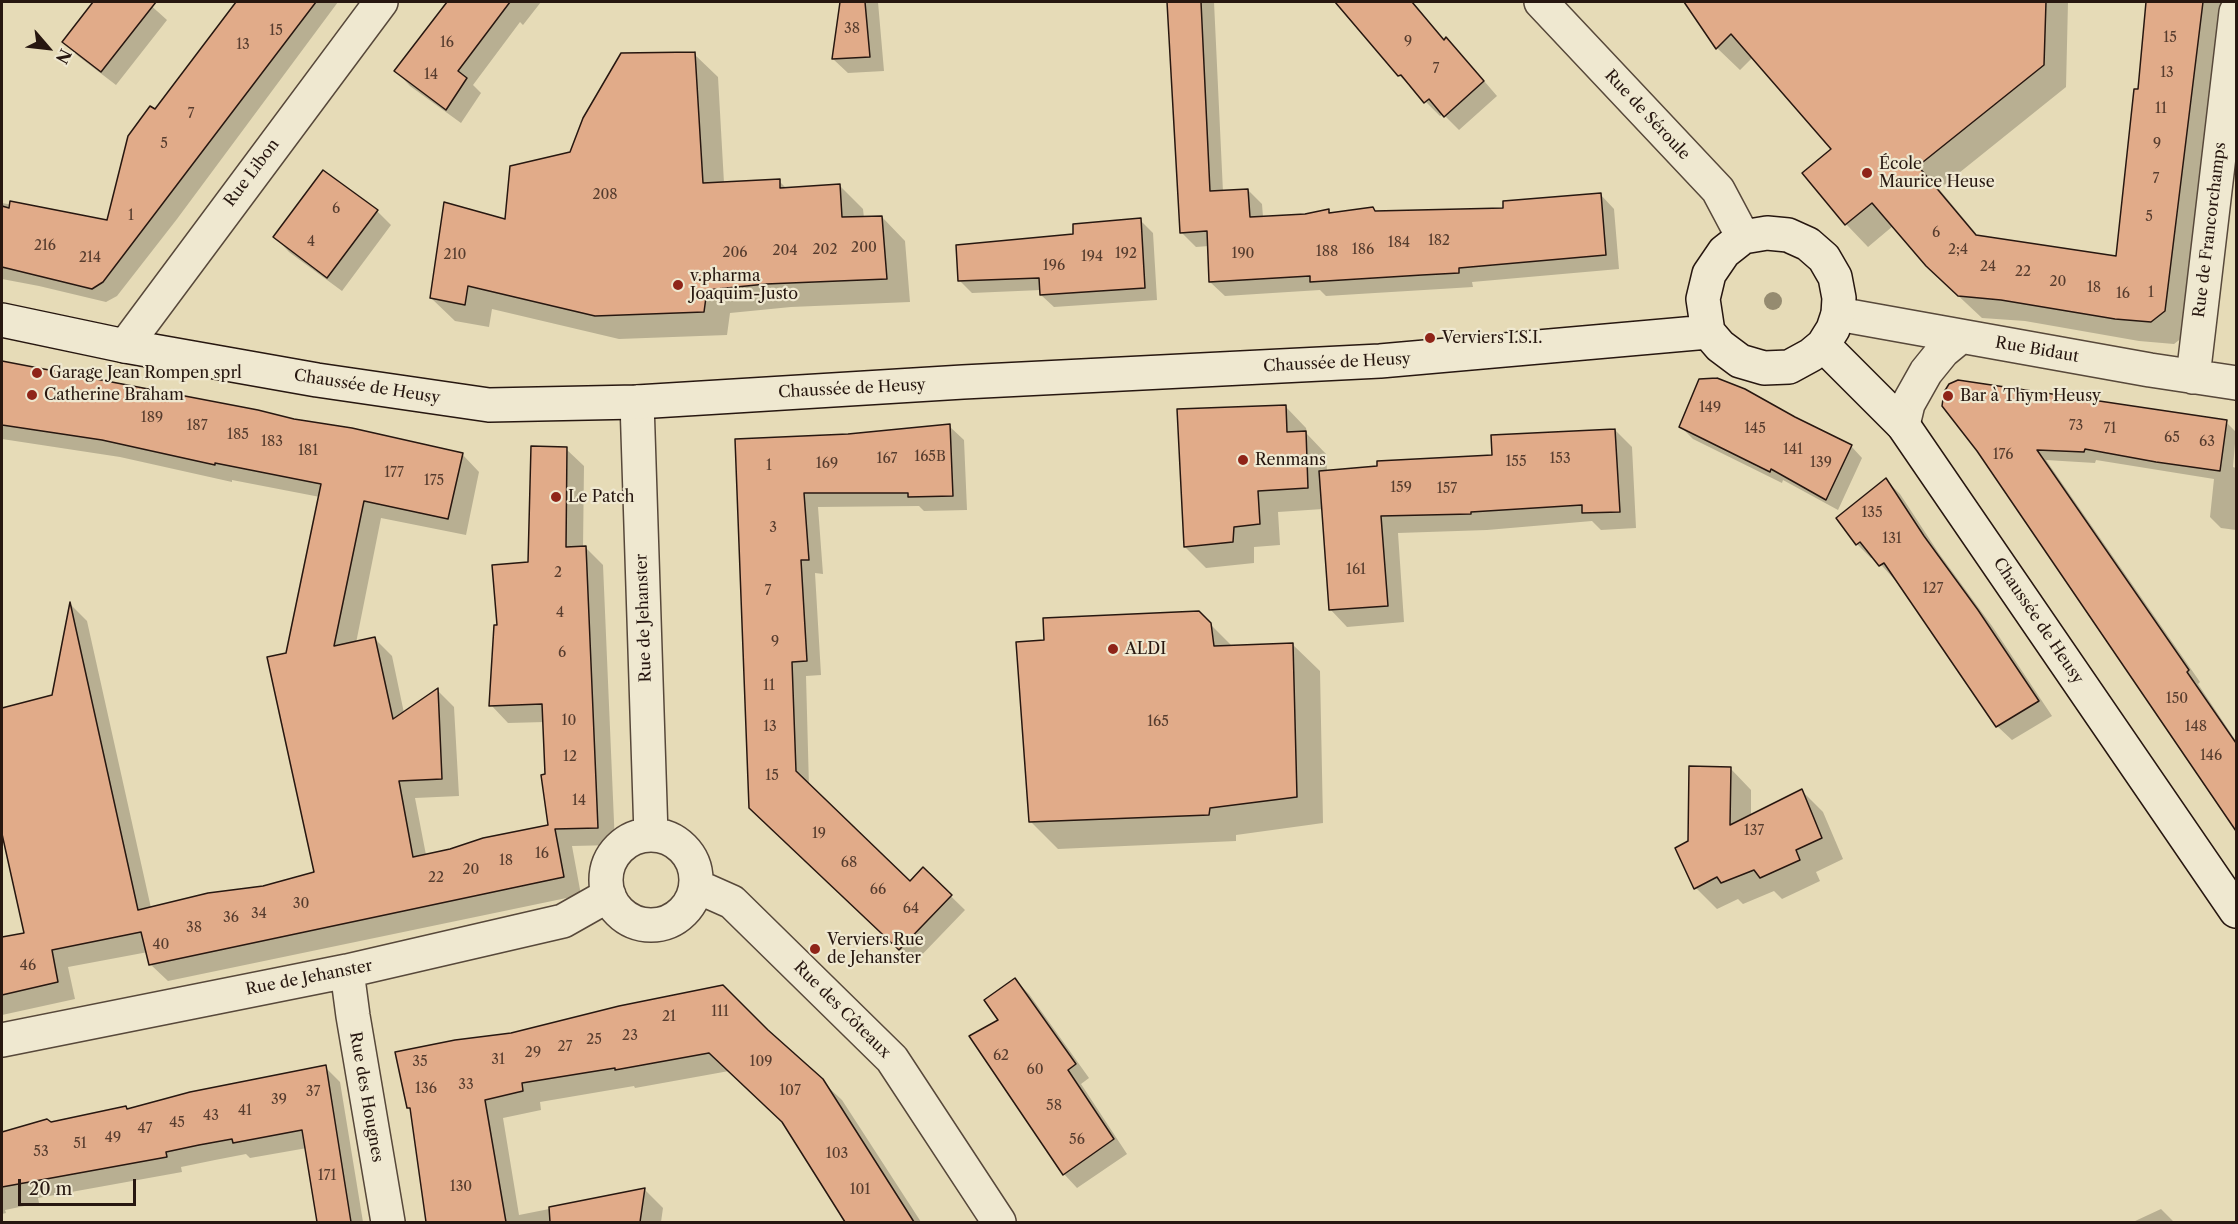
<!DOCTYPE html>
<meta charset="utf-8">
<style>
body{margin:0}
#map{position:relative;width:2238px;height:1224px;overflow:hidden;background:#e6dbb7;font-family:"Libre Caslon Text",serif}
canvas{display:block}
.frame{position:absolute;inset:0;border:3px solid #271710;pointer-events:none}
.north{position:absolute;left:18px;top:18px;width:60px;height:60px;-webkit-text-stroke:4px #efe8d0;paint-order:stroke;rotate:118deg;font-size:16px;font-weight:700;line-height:24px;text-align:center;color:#271710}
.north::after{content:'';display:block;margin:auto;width:21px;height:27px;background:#271710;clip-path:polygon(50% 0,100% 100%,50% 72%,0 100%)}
.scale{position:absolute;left:18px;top:1179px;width:118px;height:27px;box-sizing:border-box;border:3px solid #271710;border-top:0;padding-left:8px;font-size:18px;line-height:21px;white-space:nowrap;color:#271710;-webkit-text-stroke:4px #efe8d0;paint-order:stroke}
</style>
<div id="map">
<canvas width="2238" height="1224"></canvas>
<div class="frame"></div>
<div class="north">N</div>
<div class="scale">20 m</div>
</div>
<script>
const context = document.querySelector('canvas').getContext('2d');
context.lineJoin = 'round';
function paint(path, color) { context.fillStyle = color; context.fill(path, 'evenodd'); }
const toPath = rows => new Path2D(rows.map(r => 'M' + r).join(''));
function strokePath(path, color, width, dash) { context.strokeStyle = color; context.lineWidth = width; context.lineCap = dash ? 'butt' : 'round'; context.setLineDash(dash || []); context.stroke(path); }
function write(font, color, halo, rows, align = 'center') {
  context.font = font + ' "Libre Caslon Text",serif'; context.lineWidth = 4.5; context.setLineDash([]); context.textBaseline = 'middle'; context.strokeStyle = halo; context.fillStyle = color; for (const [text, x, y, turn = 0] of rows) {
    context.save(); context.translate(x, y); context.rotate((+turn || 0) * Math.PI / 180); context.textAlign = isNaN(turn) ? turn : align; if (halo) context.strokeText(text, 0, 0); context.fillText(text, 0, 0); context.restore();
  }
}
const shadow = toPath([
 [95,2,147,2,167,20,116,85,78,56,64,42],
 [242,2,338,2,177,219,117,296,106,302,39,286,2,279,2,203,108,222,155,111],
 [448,2,541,2,523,25,520,22,473,85,481,93,461,123,410,86,396,71],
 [841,2,878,2,884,71,848,73,833,59],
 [1169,2,1214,2,1223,192,1248,190,1262,204,1263,217,1305,215,1328,211,1332,214,1373,208,1377,213,1505,209,1600,194,1614,209,1619,269,1472,282,1473,287,1326,296,1320,290,1225,296,1210,282,1209,246,1196,247,1181,232],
 [1337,2,1413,2,1445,41,1446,39,1460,53,1497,96,1459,130,1443,114,1440,116,1399,75],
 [1686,2,2068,2,2066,87,1939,189,1979,237,2117,257,2139,91,2148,2,2227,2,2187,334,2174,344,2139,341,2025,321,1982,318,1950,288,1893,226,1868,247,1846,224,1833,149,1753,57,1740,70,1717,48],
 [694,54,718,77,724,183,779,181,787,189,840,186,863,209,864,218,882,217,905,241,910,302,791,307,730,313,727,335,619,339,492,309,489,327,455,321,431,298,571,154],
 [377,211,391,225,342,291,289,252,275,237],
 [1140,220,1153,233,1157,300,1054,307,1041,295,1041,290,972,293,959,280,1075,236],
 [2,362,258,411,462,454,479,472,466,535,381,518,356,643,375,639,392,656,404,713,437,690,454,707,459,796,415,798,426,855,549,826,545,722,508,723,491,705,499,627,530,564,566,449,584,466,583,548,586,548,603,565,615,845,572,846,581,895,168,981,150,964,148,952,68,967,75,999,2,1015,2,939,26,934,2,827,2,710,53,696,71,605,87,621,151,908,263,887,316,873,287,654,320,497,232,480,232,482,120,457,2,439],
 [1285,406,1306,428,1307,434,1326,454,1327,472,1494,457,1615,430,1632,447,1636,528,1601,530,1592,521,1487,530,1398,533,1404,622,1347,627,1330,609,1323,509,1278,512,1280,545,1254,547,1254,563,1206,568,1185,547],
 [2226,422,2236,432,2233,467,2236,468,2236,530,2221,528,2210,517,2214,479,2096,460,2095,463,2046,460,2200,682,2198,684,2236,741,2236,826,1978,450],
 [949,426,964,440,967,510,924,511,919,506,818,507,823,574,815,573,821,675,806,676,809,787,910,883,923,869,965,910,914,963,765,822,736,441,848,436],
 [1681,427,1851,446,1862,458,1838,510,1783,480,1782,483,1693,439],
 [1886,480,1900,494,1938,552,1992,626,2052,716,2012,740,1997,726,1896,578,1894,579,1874,557,1871,558,1857,544],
 [1210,624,1233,647,1292,644,1320,671,1323,823,1236,835,1236,841,1058,849,1031,822],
 [1730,768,1751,790,1751,817,1802,791,1823,812,1843,859,1816,872,1820,881,1782,899,1774,891,1743,904,1738,899,1717,909,1696,888,1677,849,1690,842],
 [1015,980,1029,994,1089,1078,1081,1084,1127,1154,1077,1188,1064,1174,1001,1021],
 [767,1031,842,1100,921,1222,847,1222,784,1124,729,1071,635,1088,634,1086,540,1102,541,1110,503,1118,519,1215,645,1190,663,1208,661,1222,429,1222,413,1112,408,1108,397,1054],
 [325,1067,340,1082,363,1222,318,1222,307,1148,250,1158,246,1154,215,1160,181,1167,182,1172,38,1198,39,1203,5,1210,6,1213,2,1214,2,1134,128,1110],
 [2161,1209,2174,1222,2133,1222]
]);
const building = toPath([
 [93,2,156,2,101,72,62,42,93,2],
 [236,2,316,2,103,282,92,289,2,267,2,206,9,208,10,201,107,220,128,136,150,106,155,109,236,2],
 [447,2,510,2,458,71,467,78,446,110,394,71,447,2],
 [840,2,865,2,870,57,832,59,840,2],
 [1167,2,1201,2,1210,191,1248,189,1250,217,1305,214,1329,209,1329,213,1373,207,1375,211,1503,208,1503,201,1601,193,1606,255,1459,268,1459,273,1422,275,1310,282,1310,276,1209,282,1207,231,1180,233,1167,2],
 [1335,2,1412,2,1444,40,1446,37,1484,81,1444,117,1429,99,1424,103,1401,75,1398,76,1335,2],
 [1684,2,2046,2,2044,65,1918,166,1976,235,2116,256,2134,89,2138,89,2146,2,2203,2,2165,311,2151,322,2115,319,2001,300,1958,296,1926,266,1872,203,1845,225,1802,173,1831,149,1731,34,1716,49,1684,2],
 [695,52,703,183,780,179,780,188,840,184,842,217,882,216,887,279,766,284,707,290,704,312,595,316,468,286,465,305,430,298,444,202,505,219,510,166,570,152,583,118,621,53,695,52],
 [323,170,378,210,327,278,273,237,323,170],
 [1141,218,1145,288,1040,295,1039,278,958,281,956,245,1073,234,1073,224,1141,218],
 [2,361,258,410,294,419,352,428,463,453,448,519,364,501,334,646,375,637,393,719,438,688,442,779,399,781,413,857,450,849,483,838,548,825,541,775,545,774,542,704,489,706,494,625,497,625,492,565,528,562,531,446,567,447,566,547,586,546,598,828,555,829,564,877,149,965,141,932,52,950,58,982,2,995,2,937,24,933,2,834,2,708,52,695,70,602,138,910,208,893,263,886,314,872,267,657,286,653,321,484,215,463,215,465,102,440,2,425,2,361],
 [1717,378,1745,389,1795,417,1852,445,1826,500,1771,469,1770,472,1679,427,1699,379,1717,378],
 [1958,380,2227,420,2220,471,2156,462,2085,449,2084,452,2037,450,2189,670,2187,672,2236,743,2236,831,1977,451,1942,406,1944,392,1949,384,1958,380],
 [1286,405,1287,432,1306,431,1308,488,1258,491,1260,524,1234,527,1233,542,1184,547,1177,409,1286,405],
 [950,424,953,496,908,497,908,493,804,493,809,560,801,560,807,661,792,662,796,771,910,881,923,867,952,895,899,950,749,808,735,439,848,434,950,424],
 [1615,429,1620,512,1582,513,1582,505,1471,512,1471,514,1381,516,1388,606,1329,610,1319,471,1377,466,1377,461,1492,455,1491,435,1615,429],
 [1886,478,1924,536,1978,610,2039,701,1996,727,1884,563,1879,566,1860,542,1856,545,1836,518,1886,478],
 [1199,611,1211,623,1214,646,1293,643,1297,797,1210,808,1209,815,1029,822,1016,642,1044,640,1043,618,1199,611],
 [1689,766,1731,767,1730,825,1802,789,1822,838,1796,850,1800,860,1760,878,1754,870,1721,883,1717,877,1694,889,1675,848,1688,841,1689,766],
 [1015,978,1076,1064,1068,1070,1114,1139,1063,1175,969,1036,998,1020,984,1000,1015,978],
 [723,985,768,1030,823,1079,914,1222,845,1222,782,1122,709,1053,615,1070,615,1068,522,1083,523,1091,485,1100,506,1222,426,1222,410,1108,407,1108,395,1052,455,1040,511,1033,619,1006,723,985],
 [326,1065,351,1222,317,1222,302,1130,233,1143,232,1139,199,1145,166,1152,167,1157,2,1187,2,1132,47,1119,51,1122,126,1106,127,1109,190,1092,326,1065],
 [645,1188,640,1222,550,1222,549,1207,645,1188]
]);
const minor = toPath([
 [1838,314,2150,370,2236,383],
 [125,346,381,2],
 [2193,377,2236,12],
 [637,402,651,835],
 [1903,425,1908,404,1926,372,1943,351,1960,337],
 '606 880a45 45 0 1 1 90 0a45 45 0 1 1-90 0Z',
 [696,886,732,902,892,1059,999,1222],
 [347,971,353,1016,388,1222],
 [2,1040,347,971,563,921,609,895]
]);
const tertiary = toPath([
 [1541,2,1718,190,1743,237]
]);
const secondary = toPath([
 [1767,233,1788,235,1808,244,1824,258,1835,277,1839,298,1838,314,1833,329,1823,345,1811,355,1789,367,1764,368,1740,361,1720,346,1708,332,1703,299,1709,274,1724,252,1743,237,1767,233],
 [2,320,125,346,317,380,489,405,637,402,963,382,1380,361,1708,332],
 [1823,345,1903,425,2236,911]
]);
const trees = [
 [1773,301]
];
const markers = [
 [1867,173,6,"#8f2418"],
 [678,285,6,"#8f2418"],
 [1430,338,6,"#8f2418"],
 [37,373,6,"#8f2418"],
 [32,395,6,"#8f2418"],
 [1948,396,6,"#8f2418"],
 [1243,460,6,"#8f2418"],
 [556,497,6,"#8f2418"],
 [1113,649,6,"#8f2418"],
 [815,949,6,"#8f2418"]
];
const numberNames = [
 ["38",852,29],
 ["15",276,31],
 ["15",2170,38],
 ["9",1408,42],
 ["16",447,43],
 ["13",243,45],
 ["7",1436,69],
 ["13",2167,73],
 ["14",431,75],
 ["11",2161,109],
 ["7",191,114],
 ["5",164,144],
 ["9",2157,144],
 ["7",2156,179],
 ["208",605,195],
 ["6",336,209],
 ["1",131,216],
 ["5",2149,217],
 ["6",1936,233],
 ["182",1439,241],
 ["4",311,242],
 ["184",1399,243],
 ["216",45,246],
 ["200",864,248],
 ["202",825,250],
 ["186",1363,250],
 ["2;4",1958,250],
 ["204",785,251],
 ["188",1327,252],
 ["206",735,253],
 ["192",1126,254],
 ["190",1243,254],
 ["210",455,255],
 ["194",1092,257],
 ["214",90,258],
 ["196",1054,266],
 ["24",1988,267],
 ["22",2023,272],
 ["20",2058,282],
 ["18",2094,288],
 ["1",2151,293],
 ["16",2123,294],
 ["149",1710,408],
 ["189",152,418],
 ["187",197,426],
 ["73",2076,426],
 ["145",1755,429],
 ["71",2110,429],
 ["185",238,435],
 ["65",2172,438],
 ["183",272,442],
 ["63",2207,442],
 ["141",1793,450],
 ["181",308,451],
 ["176",2003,455],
 ["165B",930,457],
 ["167",887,459],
 ["153",1560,459],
 ["155",1516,462],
 ["139",1821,463],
 ["169",827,464],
 ["1",769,466],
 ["177",394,473],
 ["175",434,481],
 ["159",1401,488],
 ["157",1447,489],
 ["135",1872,513],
 ["3",773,528],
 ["131",1892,539],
 ["161",1356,570],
 ["2",558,573],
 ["127",1933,589],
 ["7",768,591],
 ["4",560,613],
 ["9",775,642],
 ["6",562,653],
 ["11",769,686],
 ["150",2177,699],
 ["10",569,721],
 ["165",1158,722],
 ["13",770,727],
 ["148",2196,727],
 ["146",2211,756],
 ["12",570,757],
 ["15",772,776],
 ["14",579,801],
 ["137",1754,831],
 ["19",819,834],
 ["16",542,854],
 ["18",506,861],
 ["68",849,863],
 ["20",471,870],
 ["22",436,878],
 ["66",878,890],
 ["30",301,904],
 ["64",911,909],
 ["34",259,914],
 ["36",231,918],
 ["38",194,928],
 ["40",161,945],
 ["46",28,966],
 ["111",720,1012],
 ["21",669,1017],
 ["23",630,1036],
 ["25",594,1040],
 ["27",565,1047],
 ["29",533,1053],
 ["62",1001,1056],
 ["31",498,1060],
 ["35",420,1062],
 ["109",761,1062],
 ["60",1035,1070],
 ["33",466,1085],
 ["136",426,1089],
 ["107",790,1091],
 ["37",313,1092],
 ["39",279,1100],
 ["58",1054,1106],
 ["41",245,1111],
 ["43",211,1116],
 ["45",177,1123],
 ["47",145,1129],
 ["49",113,1138],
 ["56",1077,1140],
 ["51",80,1144],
 ["53",41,1152],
 ["103",837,1154],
 ["171",327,1176],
 ["130",461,1187],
 ["101",860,1190]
];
const streetNames = [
 ["Rue de Séroule",1647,115,47],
 ["Rue Libon",252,173,-53],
 ["Rue de Francorchamps",2210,230,-83],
 ["Rue Bidaut",2037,350,10],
 ["Chaussée de Heusy",1337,363,-3],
 ["Chaussée de Heusy",367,387,9],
 ["Chaussée de Heusy",852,389,-3],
 ["Rue de Jehanster",644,618,-92],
 ["Chaussée de Heusy",2038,621,56],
 ["Rue de Jehanster",309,978,-11],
 ["Rue des Côteaux",842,1010,45],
 ["Rue des Hougnes",366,1097,80]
];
const poiNames = [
 ["École",1879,164],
 ["Maurice Heuse",1879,182],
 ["v.pharma",690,276],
 ["Joaquim-Justo",690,294],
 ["Verviers I.S.I.",1442,338],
 ["Garage Jean Rompen sprl",49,373],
 ["Catherine Braham",44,395],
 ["Bar à Thym Heusy",1960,396],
 ["Renmans",1255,460],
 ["Le Patch",568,497],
 ["ALDI",1125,649],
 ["Verviers Rue",827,940],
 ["de Jehanster",827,958]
];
paint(shadow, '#0003');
paint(building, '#e1ab89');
strokePath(building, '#271710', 1.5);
strokePath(minor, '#57483a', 36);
strokePath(tertiary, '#57483a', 36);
strokePath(secondary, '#271710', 36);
strokePath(minor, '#efe8d0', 33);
strokePath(tertiary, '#efe8d0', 33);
strokePath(secondary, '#efe8d0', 33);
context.fillStyle = '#958b70';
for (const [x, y] of trees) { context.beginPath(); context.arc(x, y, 9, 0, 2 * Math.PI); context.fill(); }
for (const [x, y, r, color] of markers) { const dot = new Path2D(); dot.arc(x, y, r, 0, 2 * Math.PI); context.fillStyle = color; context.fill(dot); strokePath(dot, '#efe8d0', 2); }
write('14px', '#563c2e', null, numberNames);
write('16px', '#271710', '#efe8d0', streetNames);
write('16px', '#271710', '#efe8d0', poiNames, 'left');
</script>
